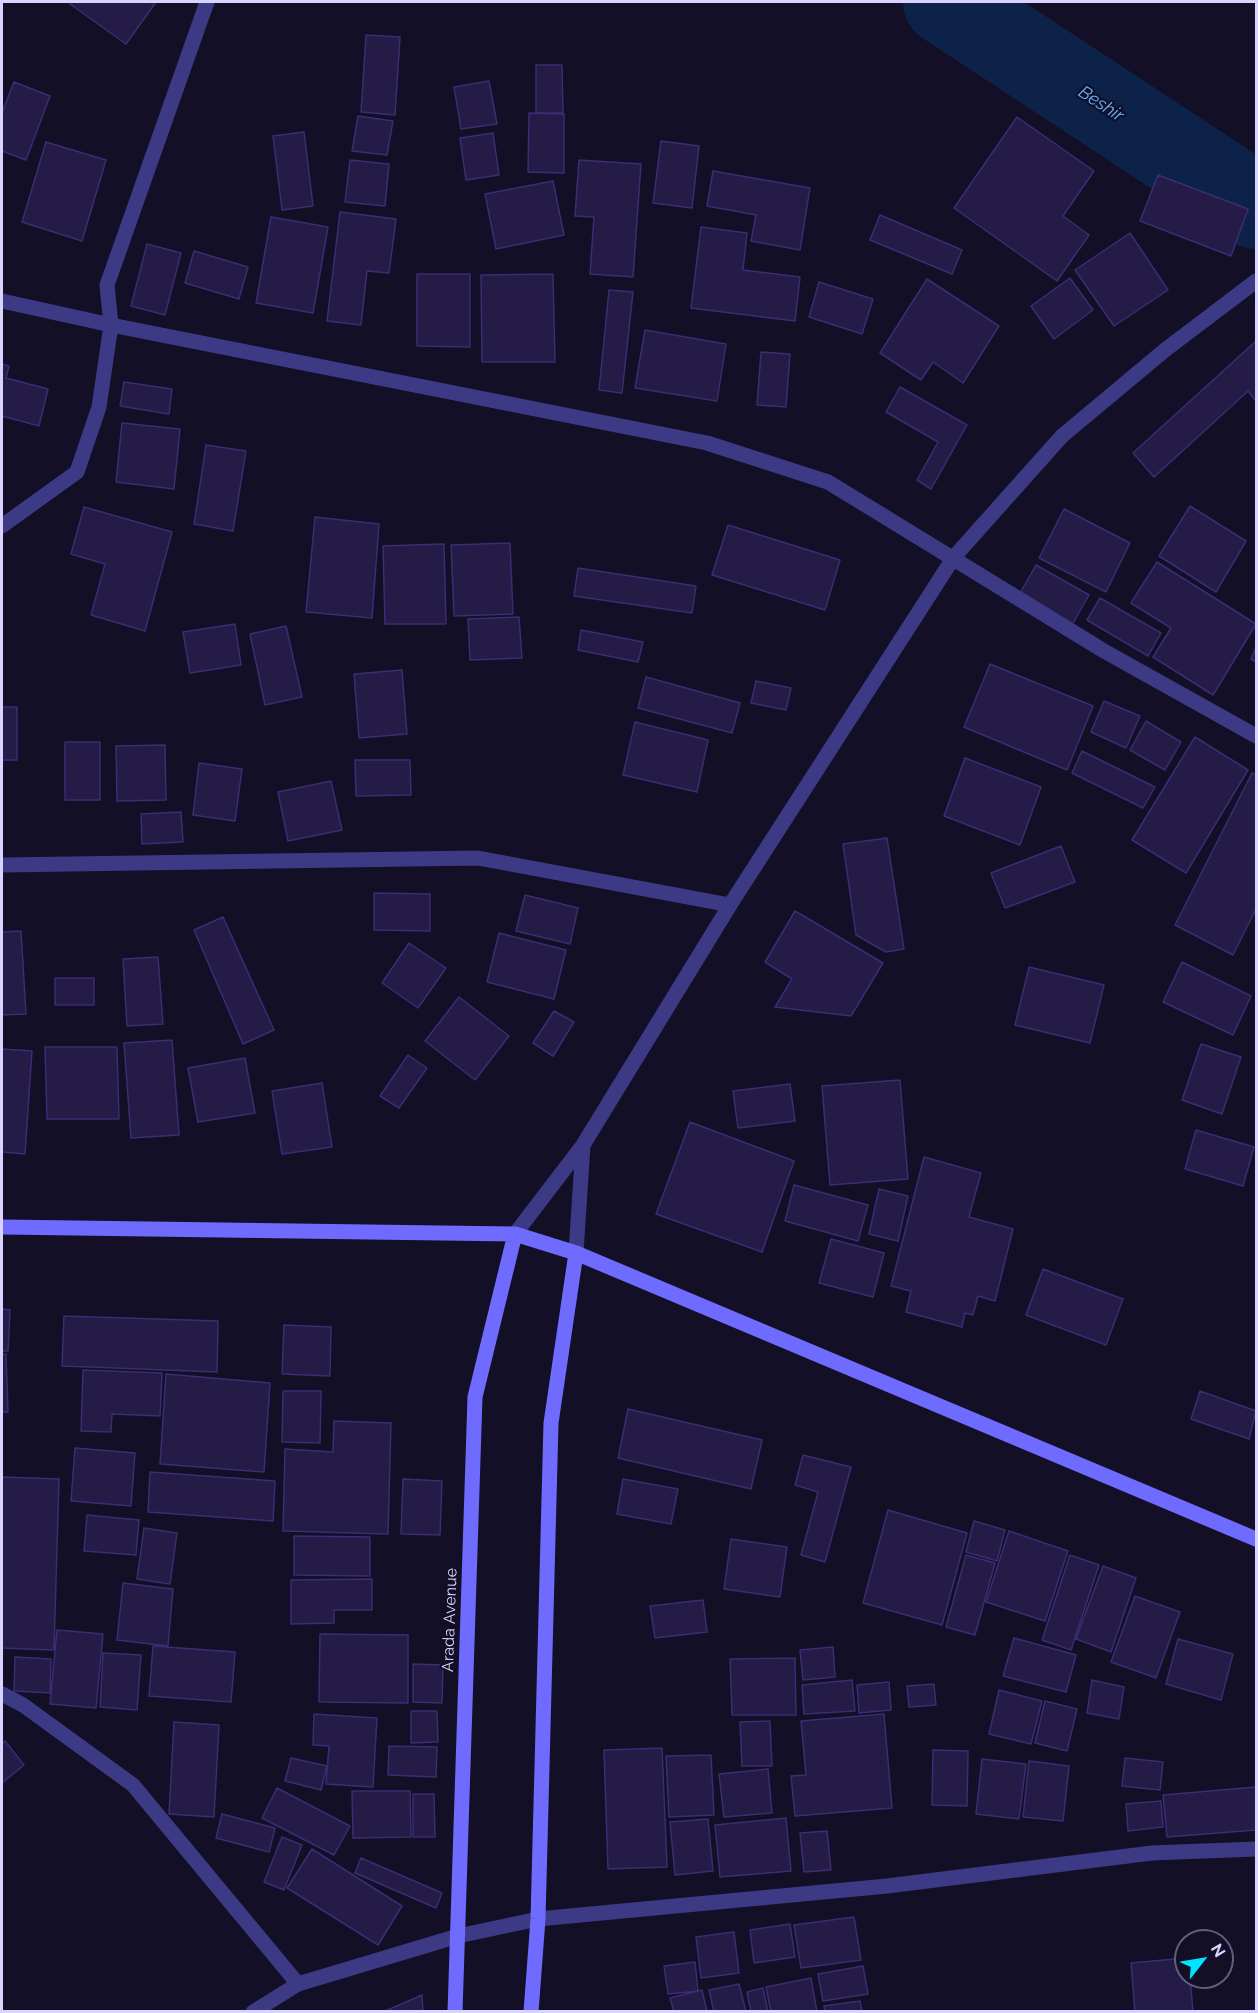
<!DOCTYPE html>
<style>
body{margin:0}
#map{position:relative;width:1258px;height:2013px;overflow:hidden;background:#130f26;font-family:Raleway,sans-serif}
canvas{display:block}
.frame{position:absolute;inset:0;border:3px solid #d9d4ff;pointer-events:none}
.north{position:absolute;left:1174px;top:1929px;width:60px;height:60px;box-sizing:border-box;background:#130f26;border:2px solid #625e7d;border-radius:50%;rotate:59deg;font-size:16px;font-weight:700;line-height:24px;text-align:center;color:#d9d4ff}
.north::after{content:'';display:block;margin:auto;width:21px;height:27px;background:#00e5ff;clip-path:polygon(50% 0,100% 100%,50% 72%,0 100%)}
</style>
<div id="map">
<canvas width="1258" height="2013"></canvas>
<div class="frame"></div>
<div class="north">N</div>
</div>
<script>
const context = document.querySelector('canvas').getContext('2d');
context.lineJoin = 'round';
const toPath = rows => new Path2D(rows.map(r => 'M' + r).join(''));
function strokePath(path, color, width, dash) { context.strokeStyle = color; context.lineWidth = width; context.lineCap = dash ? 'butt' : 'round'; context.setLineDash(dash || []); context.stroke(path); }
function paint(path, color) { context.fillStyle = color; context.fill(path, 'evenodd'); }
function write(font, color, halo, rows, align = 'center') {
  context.font = font + ' Raleway,sans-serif'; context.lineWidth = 4.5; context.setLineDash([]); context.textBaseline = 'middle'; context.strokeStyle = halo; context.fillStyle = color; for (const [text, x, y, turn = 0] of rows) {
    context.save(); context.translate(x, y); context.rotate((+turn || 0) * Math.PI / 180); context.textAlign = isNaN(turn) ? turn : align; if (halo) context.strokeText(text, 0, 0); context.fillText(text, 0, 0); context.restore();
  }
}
const river = toPath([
 [946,2,1256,206]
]);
const building = toPath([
 [71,2,156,2,126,44,70,4,71,2],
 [366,35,400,37,395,115,361,112,366,35],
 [536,65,562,65,563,113,536,113,536,65],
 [489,81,497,124,461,129,454,87,489,81],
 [14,82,50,96,26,160,2,151,2,113,14,82],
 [529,113,564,114,564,173,528,172,529,113],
 [358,116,393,121,387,155,352,151,358,116],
 [1017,117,1094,171,1063,216,1089,235,1057,281,954,208,1017,117],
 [304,132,313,206,282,210,273,136,304,132],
 [493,133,499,175,466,180,460,138,493,133],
 [661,141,699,146,692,208,653,203,661,141],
 [46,142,106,160,82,241,22,222,46,142],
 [350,160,389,164,385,206,345,202,350,160],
 [579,160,641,164,633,277,590,274,594,217,575,216,579,160],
 [713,171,810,188,800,250,751,241,756,215,707,206,713,171],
 [1158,175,1248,209,1231,256,1140,221,1158,175],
 [553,181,564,235,496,249,485,194,553,181],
 [340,212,396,219,389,273,367,271,361,325,327,321,340,212],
 [880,215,962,250,952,274,870,240,880,215],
 [271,217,328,227,313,313,256,303,271,217],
 [701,227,747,233,743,270,800,277,795,321,691,308,701,227],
 [1130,233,1168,290,1114,326,1075,270,1130,233],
 [147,244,181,253,165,315,131,306,147,244],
 [194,251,248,267,239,299,185,283,194,251],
 [417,274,470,274,470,347,417,346,417,274],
 [553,274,555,362,482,362,481,275,553,274],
 [1070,278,1093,310,1054,339,1031,306,1070,278],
 [927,279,999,326,963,383,933,362,921,380,880,353,927,279],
 [819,282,873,299,862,334,809,317,819,282],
 [609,290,633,292,622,393,599,390,609,290],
 [645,330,726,344,717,401,635,388,645,330],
 [1256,341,1256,401,1248,391,1154,477,1133,453,1256,341],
 [761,352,790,354,786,407,757,405,761,352],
 [2,364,9,366,6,378,48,389,39,426,2,416,2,364],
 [124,382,172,389,169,414,120,406,124,382],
 [900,387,967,425,931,489,917,480,938,442,886,412,900,387],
 [122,423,180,429,174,489,116,482,122,423],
 [206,445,246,451,233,531,194,524,206,445],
 [1190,506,1246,541,1216,592,1159,556,1190,506],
 [84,507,172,532,145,631,91,615,105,564,71,554,84,507],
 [1064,509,1130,543,1106,592,1039,558,1064,509],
 [315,517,379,524,372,618,306,612,315,517],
 [728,525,840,560,825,610,712,575,728,525],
 [510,543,513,614,454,616,451,545,510,543],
 [444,544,446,624,385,624,383,546,444,544],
 [1157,562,1256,624,1213,695,1153,657,1171,628,1131,603,1157,562],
 [1036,565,1089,595,1072,625,1019,595,1036,565],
 [578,568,696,586,692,613,574,596,578,568],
 [1100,598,1161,633,1148,656,1087,620,1100,598],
 [519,617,522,658,470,660,468,619,519,617],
 [235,624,241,665,190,673,183,632,235,624],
 [286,626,302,697,265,705,250,634,286,626],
 [581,630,643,642,638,662,578,650,581,630],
 [1256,647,1256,662,1251,659,1256,647],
 [990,664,1093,706,1067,770,964,727,990,664],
 [402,670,407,734,359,738,354,674,402,670],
 [646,677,740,703,732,733,638,708,646,677],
 [756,681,791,688,786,710,751,703,756,681],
 [1104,701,1140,716,1126,748,1091,732,1104,701],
 [2,707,17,707,17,760,2,760,2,707],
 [1146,721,1181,742,1165,770,1130,750,1146,721],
 [635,722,708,740,697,792,623,775,635,722],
 [1195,737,1248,770,1186,873,1132,840,1195,737],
 [65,742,100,742,100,800,65,800,65,742],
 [165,745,166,800,117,801,116,746,165,745],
 [1082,751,1155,787,1143,808,1072,773,1082,751],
 [965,758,1041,787,1020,845,944,816,965,758],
 [355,760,410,760,411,795,356,796,355,760],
 [199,763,242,769,235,821,193,815,199,763],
 [1252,773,1256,775,1256,909,1233,955,1175,925,1252,773],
 [331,781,342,830,288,841,278,792,331,781],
 [181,812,183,842,142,844,141,814,181,812],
 [887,838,904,949,886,952,856,935,843,844,887,838],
 [1061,846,1075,882,1005,908,991,873,1061,846],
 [374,893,430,894,430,931,374,930,374,893],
 [525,895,578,908,570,944,516,931,525,895],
 [795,911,883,963,851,1016,775,1007,792,979,765,962,795,911],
 [223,917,274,1030,243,1044,194,930,223,917],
 [21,931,26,1014,2,1015,2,932,21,931],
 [499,933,566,950,554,999,487,982,499,933],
 [409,943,446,968,418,1008,382,983,409,943],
 [158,957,163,1024,127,1026,123,959,158,957],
 [1182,962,1251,996,1233,1035,1163,1002,1182,962],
 [1029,967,1104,985,1090,1043,1015,1025,1029,967],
 [55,978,94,978,94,1005,55,1005,55,978],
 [459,997,509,1036,475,1080,425,1041,459,997],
 [554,1011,574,1022,553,1056,533,1043,554,1011],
 [172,1040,179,1135,131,1138,124,1043,172,1040],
 [1201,1044,1241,1057,1222,1114,1182,1100,1201,1044],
 [45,1047,117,1047,119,1119,47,1119,45,1047],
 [2,1049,32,1051,25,1154,2,1152,2,1049],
 [408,1055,427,1068,399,1108,380,1096,408,1055],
 [245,1058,255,1113,198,1122,188,1068,245,1058],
 [900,1080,908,1179,830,1185,822,1086,900,1080],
 [322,1083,332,1147,282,1154,272,1091,322,1083],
 [790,1084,795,1121,738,1128,733,1091,790,1084],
 [690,1122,794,1161,762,1252,656,1214,690,1122],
 [1196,1130,1254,1147,1243,1186,1185,1169,1196,1130],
 [924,1157,981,1173,969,1217,1013,1229,995,1301,978,1296,973,1315,965,1313,962,1327,906,1312,911,1291,891,1286,924,1157],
 [794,1185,868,1205,858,1241,785,1221,794,1185],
 [879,1189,908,1196,898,1241,869,1234,879,1189],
 [831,1239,884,1253,873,1297,819,1283,831,1239],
 [1043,1269,1123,1299,1106,1345,1026,1315,1043,1269],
 [2,1309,10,1310,8,1351,2,1351,2,1309],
 [64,1316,218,1321,217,1372,62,1366,64,1316],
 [284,1325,331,1327,330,1376,282,1374,284,1325],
 [2,1354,6,1354,8,1412,2,1412,2,1354],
 [83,1370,162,1373,160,1416,112,1414,111,1432,81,1431,83,1370],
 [166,1374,270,1383,264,1472,160,1464,166,1374],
 [283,1391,321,1391,320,1443,282,1442,283,1391],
 [1200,1391,1256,1411,1249,1439,1191,1419,1200,1391],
 [628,1409,762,1440,751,1489,618,1458,628,1409],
 [334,1421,391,1423,388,1534,283,1531,285,1449,333,1452,334,1421],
 [75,1448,135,1453,131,1506,71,1501,75,1448],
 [803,1455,851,1467,825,1562,801,1555,818,1492,795,1485,803,1455],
 [150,1472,275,1481,273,1521,148,1512,150,1472],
 [2,1477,59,1479,54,1650,2,1648,2,1477],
 [403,1479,442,1481,440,1535,401,1534,403,1479],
 [623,1479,678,1489,671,1524,617,1514,623,1479],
 [888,1510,967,1533,942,1625,863,1603,888,1510],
 [87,1515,139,1520,136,1555,84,1551,87,1515],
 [974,1521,1005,1530,997,1561,966,1552,974,1521],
 [144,1528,177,1533,170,1584,137,1579,144,1528],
 [1009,1531,1068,1551,1045,1621,986,1602,1009,1531],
 [294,1536,370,1537,370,1576,294,1575,294,1536],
 [731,1539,787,1547,780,1597,724,1589,731,1539],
 [966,1555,995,1563,975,1635,946,1627,966,1555],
 [1070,1555,1099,1565,1071,1650,1042,1640,1070,1555],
 [1103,1566,1136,1578,1111,1652,1076,1639,1103,1566],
 [372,1579,372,1610,334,1610,334,1623,291,1624,291,1580,372,1579],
 [123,1583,173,1589,168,1646,117,1640,123,1583],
 [1135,1596,1180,1612,1156,1678,1111,1662,1135,1596],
 [703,1600,707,1632,655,1638,650,1606,703,1600],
 [57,1630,103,1634,96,1708,50,1704,57,1630],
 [320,1634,408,1635,408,1703,319,1702,320,1634],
 [1014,1638,1076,1655,1066,1692,1003,1676,1014,1638],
 [1178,1639,1233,1654,1221,1700,1166,1684,1178,1639],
 [153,1646,235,1652,231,1702,149,1696,153,1646],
 [833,1647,835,1677,803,1680,800,1650,833,1647],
 [103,1653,141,1655,137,1710,100,1707,103,1653],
 [15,1657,51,1659,50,1693,14,1691,15,1657],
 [795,1658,796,1715,732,1715,730,1659,795,1658],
 [413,1664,443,1665,442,1703,413,1702,413,1664],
 [852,1680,855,1711,804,1714,802,1685,852,1680],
 [1092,1680,1124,1687,1119,1719,1087,1713,1092,1680],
 [889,1682,891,1710,859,1713,857,1685,889,1682],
 [934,1684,936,1705,909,1707,907,1686,934,1684],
 [999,1690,1042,1701,1031,1744,989,1734,999,1690],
 [1045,1701,1077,1709,1067,1751,1035,1743,1045,1701],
 [411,1711,437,1711,438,1742,411,1743,411,1711],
 [314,1714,377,1718,373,1787,326,1784,329,1746,313,1745,314,1714],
 [884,1714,892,1808,795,1816,791,1776,806,1775,801,1721,884,1714],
 [770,1721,772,1766,742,1766,740,1722,770,1721],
 [174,1722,219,1725,214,1817,169,1814,174,1722],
 [5,1741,24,1765,2,1783,2,1744,5,1741],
 [389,1746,437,1747,436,1777,388,1775,389,1746],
 [662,1748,667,1867,608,1869,604,1750,662,1748],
 [933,1750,968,1751,967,1806,932,1805,933,1750],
 [711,1755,714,1815,669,1817,666,1756,711,1755],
 [291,1758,327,1766,321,1790,285,1781,291,1758],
 [1125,1758,1163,1762,1160,1790,1122,1786,1125,1758],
 [982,1759,1026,1764,1019,1819,976,1814,982,1759],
 [1029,1761,1069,1766,1063,1821,1023,1817,1029,1761],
 [768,1769,772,1813,724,1817,719,1774,768,1769],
 [1256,1787,1256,1830,1167,1837,1163,1795,1256,1787],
 [277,1788,350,1826,334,1855,262,1818,277,1788],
 [352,1791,410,1791,411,1837,353,1838,352,1791],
 [413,1794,434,1794,435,1837,413,1837,413,1794],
 [1161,1801,1163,1827,1128,1831,1126,1804,1161,1801],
 [222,1814,275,1828,269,1852,216,1838,222,1814],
 [786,1818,791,1871,720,1877,715,1825,786,1818],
 [708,1819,713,1871,675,1875,670,1822,708,1819],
 [827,1831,831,1870,804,1872,800,1833,827,1831],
 [282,1837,302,1845,284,1890,264,1882,282,1837],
 [312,1849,402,1906,378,1945,287,1888,312,1849],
 [361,1858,442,1893,436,1908,355,1873,361,1858],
 [854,1917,861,1960,801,1968,794,1925,854,1917],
 [790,1924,795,1957,754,1963,750,1930,790,1924],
 [734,1932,739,1973,701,1978,696,1937,734,1932],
 [1186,1958,1186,1977,1190,1977,1193,2012,1135,2012,1131,1963,1186,1958],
 [695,1962,698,1991,668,1994,664,1966,695,1962],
 [863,1966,868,1994,823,2001,818,1974,863,1966],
 [811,1978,817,2012,771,2012,766,1987,811,1978],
 [739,1984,746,2012,714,2012,709,1990,739,1984],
 [763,1988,768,2012,751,2012,747,1992,763,1988],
 [702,1990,707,2012,674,2012,670,1998,702,1990],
 [422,1995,423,2012,383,2012,422,1995],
 [860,2001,862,2012,825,2012,824,2006,860,2001]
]);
const street = toPath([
 [2,301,111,325,707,443,828,482,1104,651,1256,736],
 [2,526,77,472,99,407,111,325,107,285,207,2],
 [2,865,478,858,730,905],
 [515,1234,583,1145,730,905,954,557,1062,436,1165,350,1256,281],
 [576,1253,583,1145],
 [2,1694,23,1705,133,1785,298,1984],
 [253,2012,298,1984,458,1936,538,1919,887,1886,1152,1853,1256,1849]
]);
const secondary = toPath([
 [2,1227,515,1234,576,1253,1256,1539],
 [455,2012,475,1397,515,1234],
 [531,2012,538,1919,551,1423,576,1253]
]);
const streetNames = [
 ["Arada Avenue",450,1620,-88]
];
const waterNames = [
 ["Beshir",1101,104,33]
];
strokePath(river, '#0c2248', 86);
paint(building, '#241b47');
strokePath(building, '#3b2d73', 1.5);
strokePath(street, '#3d3a85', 15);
strokePath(secondary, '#6f6bff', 15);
write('16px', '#d9d4ff', '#130f26', streetNames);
write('italic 18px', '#62b6ff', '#130f26', waterNames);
</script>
